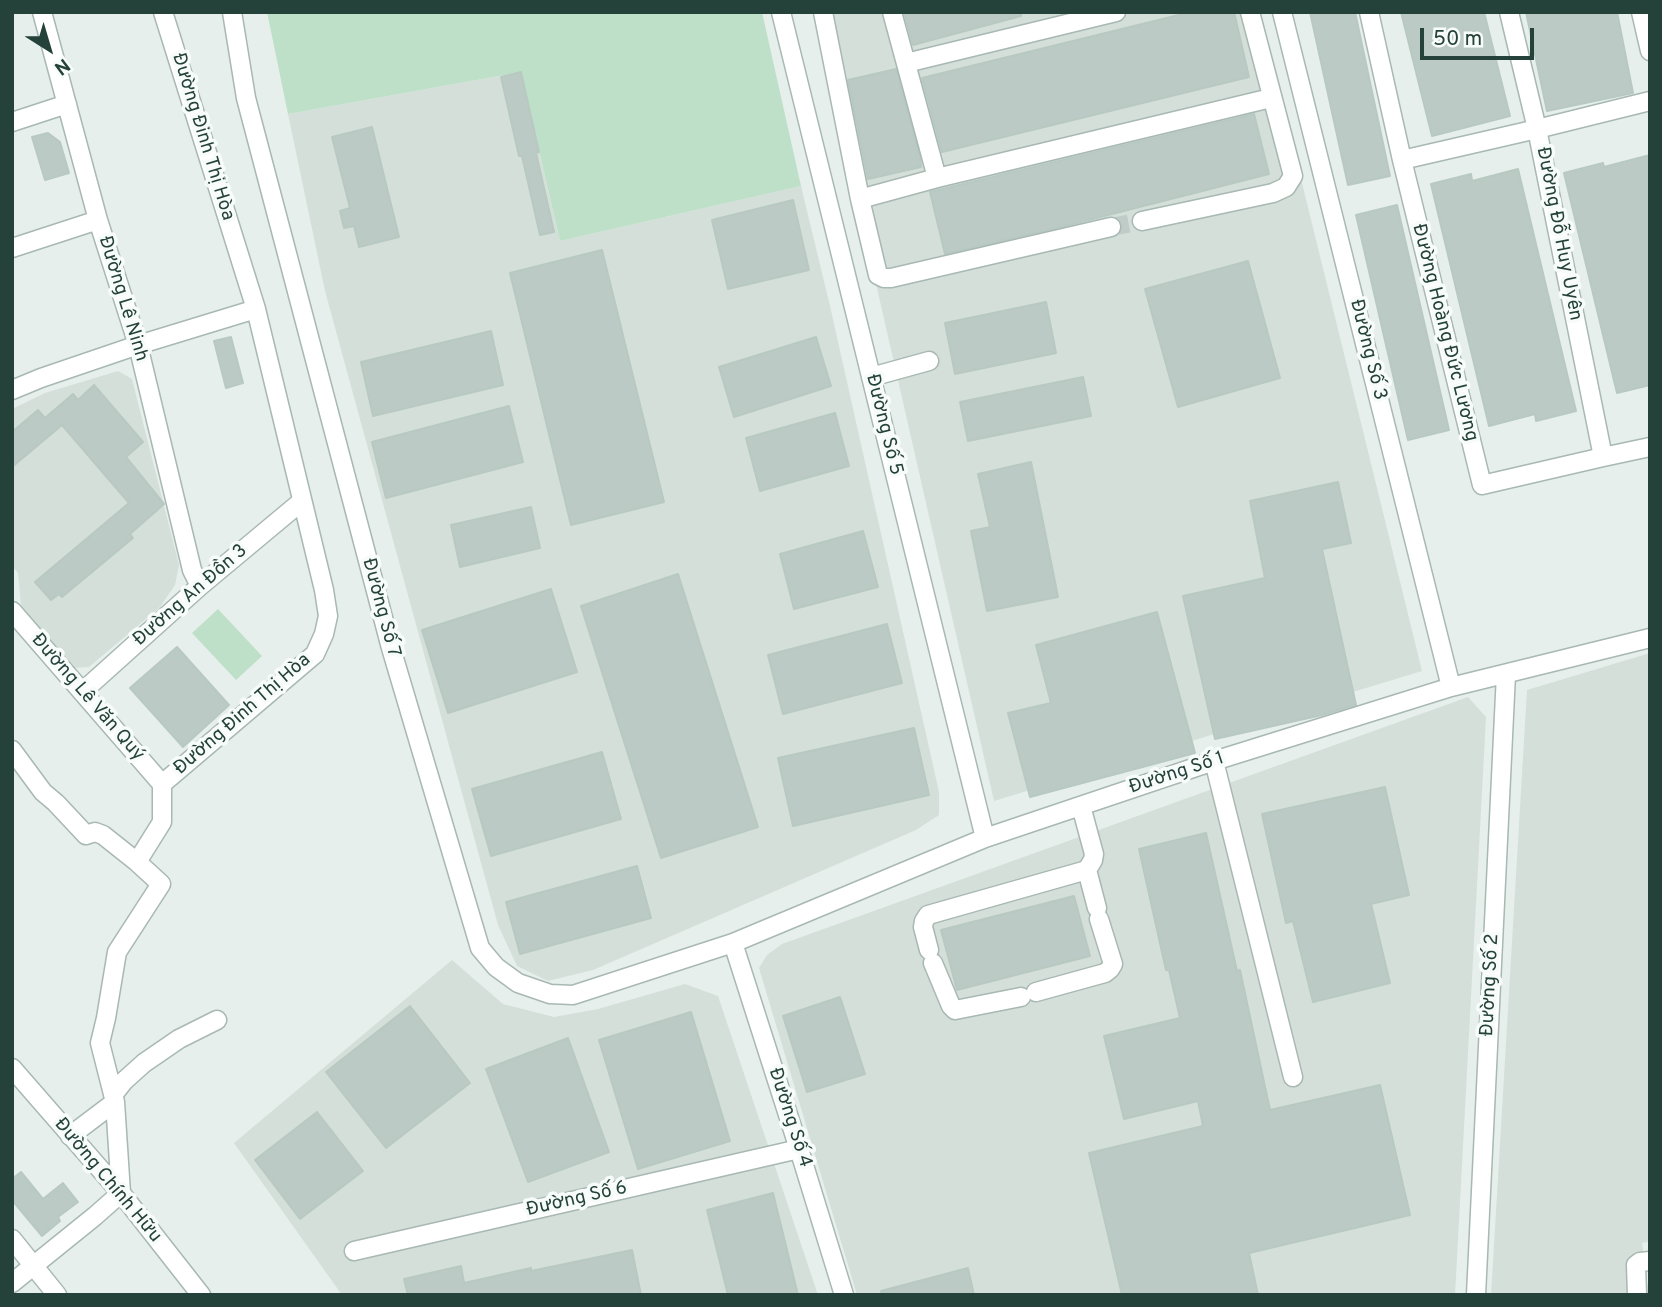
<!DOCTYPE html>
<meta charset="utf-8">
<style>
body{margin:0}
#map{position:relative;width:1662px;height:1307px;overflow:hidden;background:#e6efeb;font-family:Overpass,sans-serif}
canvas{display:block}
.frame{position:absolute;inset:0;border:14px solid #24423a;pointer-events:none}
.north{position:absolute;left:14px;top:14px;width:70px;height:70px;-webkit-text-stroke:5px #f7fbf9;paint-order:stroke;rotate:143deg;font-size:19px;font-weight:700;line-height:28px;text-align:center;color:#24423a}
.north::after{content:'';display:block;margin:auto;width:24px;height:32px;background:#24423a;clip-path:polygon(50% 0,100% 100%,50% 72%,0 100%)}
.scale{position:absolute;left:1420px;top:28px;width:114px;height:32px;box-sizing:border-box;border:4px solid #24423a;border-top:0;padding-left:9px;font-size:21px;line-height:24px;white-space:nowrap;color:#24423a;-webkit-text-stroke:5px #f7fbf9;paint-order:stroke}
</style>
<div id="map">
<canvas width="1662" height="1307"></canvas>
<div class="frame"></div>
<div class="north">N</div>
<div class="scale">50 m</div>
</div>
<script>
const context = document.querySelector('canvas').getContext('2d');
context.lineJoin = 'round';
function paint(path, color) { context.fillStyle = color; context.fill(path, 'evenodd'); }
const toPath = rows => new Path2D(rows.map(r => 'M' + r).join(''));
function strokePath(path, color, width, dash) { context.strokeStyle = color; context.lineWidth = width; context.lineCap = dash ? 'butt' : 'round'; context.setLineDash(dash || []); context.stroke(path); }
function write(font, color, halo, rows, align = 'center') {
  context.font = font + ' Overpass,sans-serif'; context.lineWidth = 7; context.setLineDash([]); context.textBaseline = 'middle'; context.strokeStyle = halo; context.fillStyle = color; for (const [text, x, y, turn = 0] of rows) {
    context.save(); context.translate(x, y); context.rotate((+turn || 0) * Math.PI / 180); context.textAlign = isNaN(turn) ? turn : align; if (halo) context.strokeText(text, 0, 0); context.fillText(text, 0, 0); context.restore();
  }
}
const built = toPath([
 [814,12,1260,12,1422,671,994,801],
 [521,72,560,241,801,186,830,306,939,792,939,815,916,830,593,970,548,981,517,966,498,925,325,291,288,114],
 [118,371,132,379,179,565,175,585,160,607,89,667,72,668,21,605,18,573,12,566,12,409,45,393],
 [1650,653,1650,1241,1642,1243,1649,1295,1491,1295,1527,690],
 [1468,697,1486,717,1455,1295,857,1295,759,968,767,955,782,944],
 [452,960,503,1004,554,1017,598,1009,685,984,718,996,818,1295,342,1295,234,1143]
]);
const green = toPath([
 [267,12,762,12,801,186,560,241,521,72,288,114],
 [218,609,262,656,236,680,192,633]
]);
const building = toPath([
 [904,12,1021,12,1021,16,913,45,904,12],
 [1191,12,1234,12,1249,77,942,152,922,78,1191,12],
 [1310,12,1355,12,1390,176,1348,185,1310,12],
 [1401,12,1484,12,1510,116,1432,136,1401,12],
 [1526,12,1617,12,1633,93,1547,111,1526,12],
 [896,69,920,157,921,167,868,179,848,80,896,69],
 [521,72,539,152,536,153,554,232,540,235,522,156,519,156,501,77,521,72],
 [1254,114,1269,174,1057,228,945,254,930,192,1254,114],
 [372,127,399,237,359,247,354,226,344,228,340,211,350,208,332,137,372,127],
 [48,133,60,142,69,173,45,180,32,137,48,133],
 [1650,155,1650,385,1617,393,1564,173,1603,163,1604,167,1650,155],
 [1518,169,1576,411,1536,421,1535,414,1489,426,1431,184,1471,174,1472,181,1518,169],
 [793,200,809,270,728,289,712,220,793,200],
 [1397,205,1449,430,1408,440,1356,215,1397,205],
 [602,250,664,502,571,525,510,273,602,250],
 [1248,261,1280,378,1178,407,1145,289,1248,261],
 [1046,302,1056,353,955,374,945,323,1046,302],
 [491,331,503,385,373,416,361,362,491,331],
 [231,337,243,383,226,388,214,341,231,337],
 [816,337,831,386,734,417,719,367,816,337],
 [1083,377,1091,416,968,441,960,402,1083,377],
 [94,385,143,442,126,457,164,504,130,534,133,538,62,597,59,594,51,600,35,582,129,503,62,425,12,467,12,432,38,410,45,418,73,394,78,400,94,385],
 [509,406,523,462,386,498,372,442,509,406],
 [835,413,849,466,760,491,746,438,835,413],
 [1031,462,1058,597,987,611,971,531,990,527,978,474,1031,462],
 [1338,482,1351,543,1322,549,1356,705,1322,715,1215,739,1183,596,1265,578,1250,501,1338,482],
 [531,507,540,548,460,567,451,525,531,507],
 [863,531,878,587,794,609,780,554,863,531],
 [678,574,758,827,661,858,581,606,678,574],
 [551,589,577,672,448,713,422,630,551,589],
 [1157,612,1195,753,1030,797,1008,713,1051,703,1036,645,1157,612],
 [887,624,902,683,783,714,768,655,887,624],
 [177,647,229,705,183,747,130,688,177,647],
 [914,728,929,795,793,826,778,758,914,728],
 [602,752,621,819,491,856,472,789,602,752],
 [1385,787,1409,895,1371,904,1390,983,1313,1002,1293,921,1286,923,1262,814,1385,787],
 [1206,833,1237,971,1240,970,1270,1110,1380,1085,1410,1215,1249,1253,1258,1295,1122,1295,1089,1153,1203,1126,1198,1101,1124,1119,1104,1036,1180,1018,1169,970,1166,970,1139,849,1206,833],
 [637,866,651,918,520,954,506,902,637,866],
 [1074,896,1090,956,957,990,941,930,1074,896],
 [840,997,865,1074,807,1092,783,1016,840,997],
 [410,1006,470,1083,386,1148,326,1072,410,1006],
 [691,1012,730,1141,638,1169,599,1040,691,1012],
 [568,1038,609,1152,528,1182,486,1069,568,1038],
 [317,1112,363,1171,300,1219,255,1160,317,1112],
 [21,1172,43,1199,63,1183,78,1202,58,1217,60,1221,42,1236,12,1200,12,1179,21,1172],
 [773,1193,798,1295,728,1295,707,1210,773,1193],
 [632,1250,641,1295,408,1295,404,1279,461,1266,464,1283,531,1268,531,1271,632,1250],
 [968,1268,974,1295,882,1295,881,1291,968,1268]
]);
const minorTunnel = toPath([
 [1111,227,1142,221]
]);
const minor = toPath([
 [42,12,98,220,138,345,192,570,200,586],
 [232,12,246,98,391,648,480,948,496,967,518,983,550,994,573,995,733,943,985,838,1214,761,1451,687,1650,638],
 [781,12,985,838],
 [823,12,860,199,878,275,884,278,891,278,1111,227],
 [892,12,937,178],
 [1282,12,1451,687],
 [1369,12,1402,160,1482,485,1603,457,1650,447],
 [1509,12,1537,129,1603,457],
 [1641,12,1650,51],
 [906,63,1116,12],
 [12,122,67,104],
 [1402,160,1537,129,1650,101],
 [860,199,937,178,1271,98],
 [1142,221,1273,193,1286,187,1293,176,1250,12],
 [12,248,98,220],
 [871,377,929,361],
 [12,390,41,378,138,345,256,309],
 [12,611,162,784],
 [82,692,200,586,302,501],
 [12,750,43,792,56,803,86,835,95,832,103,835,137,862],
 [1214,761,1293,1077],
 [1087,870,1097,908],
 [733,943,799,1149,844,1295],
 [929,950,923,927,924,921,928,915,1087,870,1093,860,1094,854,1081,806],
 [933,963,951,1006,955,1010,1021,997],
 [1036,992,1105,973,1110,969,1113,964,1099,919],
 [12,1068,121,1193,201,1295],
 [113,1095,124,1081,144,1063,179,1039,217,1020],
 [70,1136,115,1102],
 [121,1193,115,1102,100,1043,106,1018,117,952,161,884,137,862,162,822,162,784,315,654,324,634,328,616,324,590,256,309,163,12],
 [12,1239,57,1295],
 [354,1251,799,1149],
 [12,1283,95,1216,121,1193],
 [1476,1295,1506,674],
 [1637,1295,1636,1265,1640,1262,1650,1261]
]);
const streetNames = [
 ["Đường Đinh Thị Hòa",202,137,73],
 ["Đường Đỗ Huy Uyên",1558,234,79],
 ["Đường Lê Ninh",122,299,73],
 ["Đường Hoàng Đức Lương",1444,333,76],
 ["Đường Số 3",1367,350,76],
 ["Đường Số 5",883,425,76],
 ["Đường An Đồn 3",191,596,-41],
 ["Đường Số 7",380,608,75],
 ["Đường Lê Văn Quý",87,698,49],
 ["Đường Đinh Thị Hòa",243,715,-41],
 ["Đường Số 1",1177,774,-18],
 ["Đường Số 2",1491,985,-87],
 ["Đường Số 4",789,1118,72],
 ["Đường Chính Hữu",107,1181,50],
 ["Đường Số 6",577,1200,-13]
];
paint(built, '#d4dfda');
paint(green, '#bfe0c8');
paint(building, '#bbcac4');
strokePath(building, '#b8c9c2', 2);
strokePath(minorTunnel, '#bfccc8', 18, [18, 9]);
strokePath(minor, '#a8b8b2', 21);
strokePath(minor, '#fff', 18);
write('19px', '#24423a', '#f7fbf9', streetNames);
</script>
